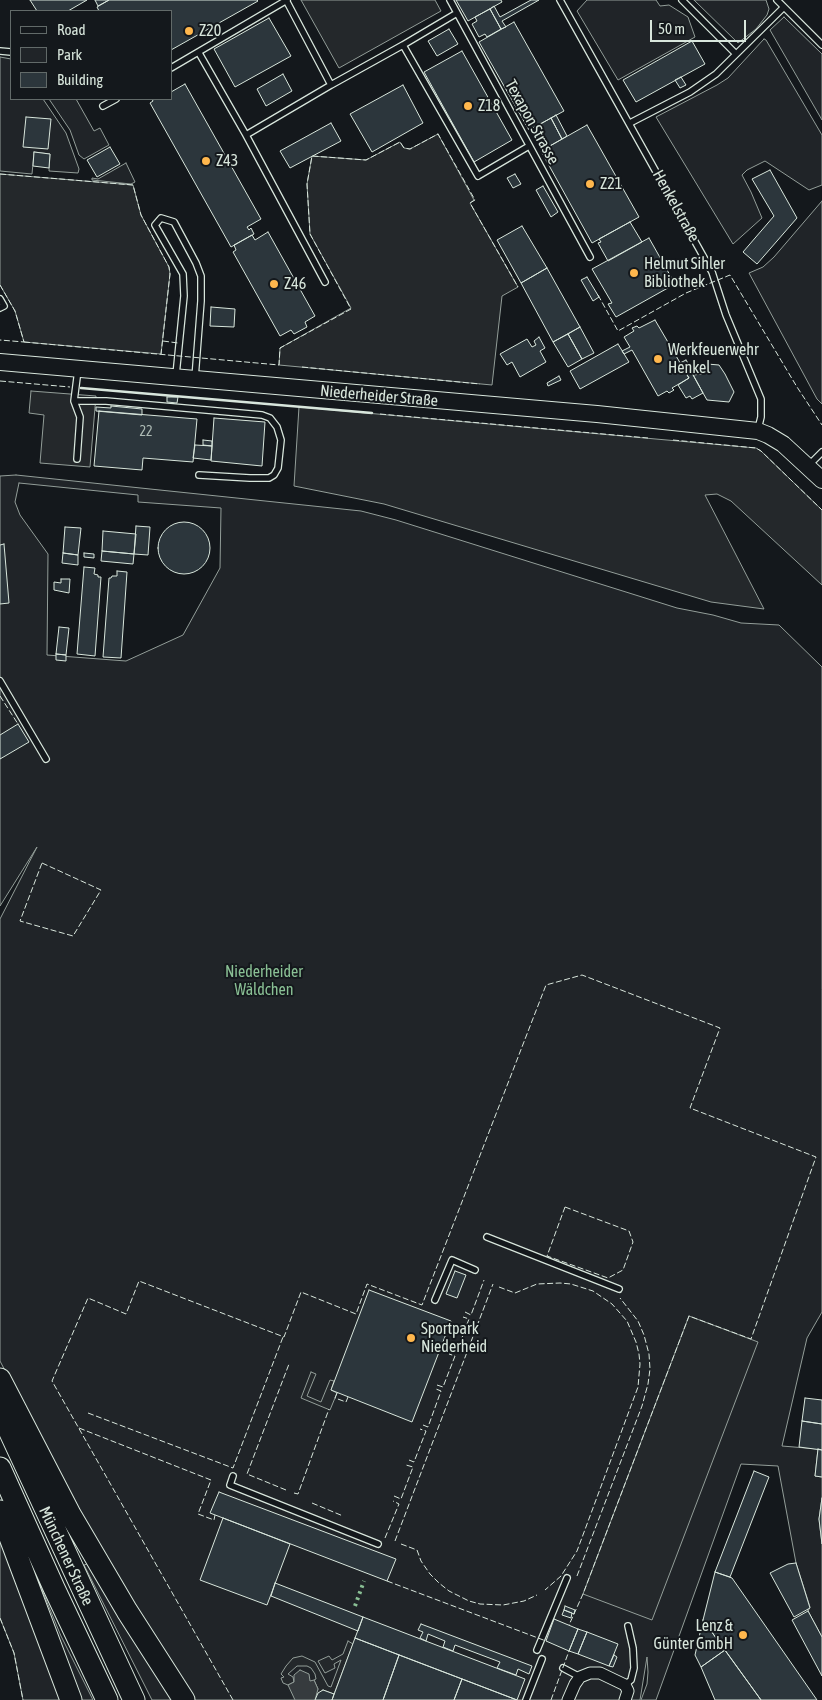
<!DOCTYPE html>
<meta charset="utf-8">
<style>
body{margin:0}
#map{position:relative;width:822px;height:1700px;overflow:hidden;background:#14181c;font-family:"Asap Condensed",sans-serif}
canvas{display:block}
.legend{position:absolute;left:10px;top:10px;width:162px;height:90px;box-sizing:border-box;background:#14181c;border:1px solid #626a69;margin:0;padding:6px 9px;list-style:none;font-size:15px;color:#d8e6dc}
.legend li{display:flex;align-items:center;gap:10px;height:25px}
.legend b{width:25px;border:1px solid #626a69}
.scale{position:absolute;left:650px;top:20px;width:96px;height:22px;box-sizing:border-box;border:2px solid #d8e6dc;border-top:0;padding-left:6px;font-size:15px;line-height:18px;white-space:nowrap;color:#d8e6dc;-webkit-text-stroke:4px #14181c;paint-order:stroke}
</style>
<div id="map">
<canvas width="822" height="1700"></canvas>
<ul class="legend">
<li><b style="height:6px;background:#14181c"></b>Road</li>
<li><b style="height:14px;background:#202428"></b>Park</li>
<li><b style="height:14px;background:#2c363c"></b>Building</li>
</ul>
<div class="scale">50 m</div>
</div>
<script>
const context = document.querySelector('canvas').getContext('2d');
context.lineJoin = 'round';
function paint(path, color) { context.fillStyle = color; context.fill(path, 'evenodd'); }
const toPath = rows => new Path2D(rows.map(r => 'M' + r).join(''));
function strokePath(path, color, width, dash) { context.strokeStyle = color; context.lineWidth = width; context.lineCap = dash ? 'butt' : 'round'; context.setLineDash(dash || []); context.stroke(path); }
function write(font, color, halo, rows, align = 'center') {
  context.font = font + ' "Asap Condensed",sans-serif'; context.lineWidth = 4; context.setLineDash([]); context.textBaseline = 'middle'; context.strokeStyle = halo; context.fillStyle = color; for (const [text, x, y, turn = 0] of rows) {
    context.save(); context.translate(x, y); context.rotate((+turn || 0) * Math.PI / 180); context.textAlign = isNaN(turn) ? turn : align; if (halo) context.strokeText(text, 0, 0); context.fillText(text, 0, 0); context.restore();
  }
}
const green = toPath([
 [587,0,656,0,660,6,669,5,688,17,695,37,618,80,577,11,587,0],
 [694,0,766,0,769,9,767,15,756,29,738,43,694,0],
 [784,17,822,54,822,120,770,30,784,17],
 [764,39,766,40,822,135,822,185,809,190,765,161,747,170,742,175,751,192,762,218,733,244,656,117,717,85,728,78,764,39],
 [0,57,11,59,11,99,43,99,66,133,79,169,78,173,49,171,50,154,34,152,32,174,0,171,0,57],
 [49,99,76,99,94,131,100,128,109,145,84,159,79,155,70,130,49,99],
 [126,163,135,182,131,184,92,180,92,178,98,179,126,163],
 [822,201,822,404,817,399,749,273,763,267,774,257,822,201],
 [16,475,361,511,396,520,677,608,713,615,741,623,779,625,822,667,822,1312,807,1338,782,1446,818,1449,815,1476,822,1477,822,1498,819,1519,822,1544,822,1637,808,1611,810,1607,796,1563,778,1466,741,1464,656,1700,641,1700,647,1684,648,1672,647,1657,640,1700,193,1700,78,1511,0,1361,0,919,37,847,0,906,0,476,16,475],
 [19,483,138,495,138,502,221,508,220,568,183,635,126,661,47,655,48,554,20,515,15,502,19,483],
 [0,1532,60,1700,23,1700,14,1653,0,1618,0,1532],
 [87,1564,176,1700,152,1700,84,1565,87,1564],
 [40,1590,42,1590,61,1636,93,1700,78,1700,40,1590]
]);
const parking = toPath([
 [301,0,435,0,441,11,339,68,301,0],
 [438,134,474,200,470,203,518,287,502,296,492,385,279,365,280,348,351,308,310,234,307,184,312,156,366,160,400,142,404,148,410,149,438,134],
 [0,174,133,185,141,215,169,267,170,274,161,354,24,342,15,311,0,285,0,174],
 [31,391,96,396,90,467,40,463,44,415,29,413,31,391],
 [299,407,756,448,761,451,822,510,822,585,731,501,717,494,705,495,764,609,711,602,384,504,294,486,299,407],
 [689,1316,758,1342,652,1620,583,1594,689,1316],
 [311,1372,316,1374,307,1396,321,1402,330,1380,334,1381,331,1390,337,1393,330,1410,301,1398,311,1372],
 [348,1641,353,1644,334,1694,323,1690,315,1696,318,1689,314,1680,316,1679,315,1674,311,1668,307,1666,297,1666,288,1674,293,1677,294,1682,288,1685,283,1683,281,1678,284,1677,281,1674,286,1666,293,1658,302,1656,315,1662,328,1686,331,1687,341,1660,334,1664,335,1668,325,1673,318,1661,329,1656,332,1660,343,1654,348,1641]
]);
const water = toPath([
 [300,1670,309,1674,310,1681,314,1680,318,1689,315,1700,295,1700,288,1685,294,1682,294,1675,300,1670]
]);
const building = toPath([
 [30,0,87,0,68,11,37,11,30,0],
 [95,0,109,0,98,6,95,0],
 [109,0,257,0,258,1,171,50,171,11,99,11,97,7,109,0],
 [456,0,501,0,502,2,468,21,456,0],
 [531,0,539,0,502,21,506,27,501,29,490,9,494,6,500,17,531,0],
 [490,9,501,29,487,37,485,34,479,37,472,24,477,21,475,17,490,9],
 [269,18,291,56,235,87,214,49,269,18],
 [514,22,564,111,529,130,479,42,514,22],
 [449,29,458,44,437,56,428,41,449,29],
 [692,41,705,64,636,102,623,80,692,41],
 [462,51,512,140,474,162,424,72,462,51],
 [283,74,292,91,266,106,257,89,283,74],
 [681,77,686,85,680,88,675,80,681,77],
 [185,84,261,219,247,227,249,230,251,228,254,234,231,247,150,103,153,101,152,99,171,99,171,92,185,84],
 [403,85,423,123,372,152,350,114,403,85],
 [556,115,567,136,562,139,551,118,556,115],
 [26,117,51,119,48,149,23,147,26,117],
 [551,118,562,139,548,147,546,143,541,146,533,133,539,130,537,126,551,118],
 [331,123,341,141,290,168,280,151,331,123],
 [587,125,639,217,592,243,541,151,587,125],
 [110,147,120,164,97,177,87,160,110,147],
 [34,152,50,154,49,168,33,166,34,152],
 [770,170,797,218,757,264,743,252,774,216,752,179,770,170],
 [515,174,521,184,513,188,507,178,515,174],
 [543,186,558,212,551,217,536,190,543,186],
 [630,222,642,242,608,261,598,243,601,242,599,239,630,222],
 [522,226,547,268,521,283,497,240,522,226],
 [268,232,315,316,305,322,307,327,294,334,291,330,280,336,233,252,236,250,234,245,252,235,255,240,268,232],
 [649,238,675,284,616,317,608,304,612,303,592,269,649,238],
 [547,268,580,327,553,342,521,283,547,268],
 [587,277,599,297,593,301,581,280,587,277],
 [211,307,235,309,234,327,210,326,211,307],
 [655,320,689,378,672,388,674,390,669,393,667,391,658,396,632,350,624,354,622,351,630,347,624,337,634,331,632,328,637,326,639,328,655,320],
 [580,327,594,353,582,359,568,334,580,327],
 [568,334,582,359,568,367,553,342,568,334],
 [539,337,545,348,540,351,546,362,520,377,512,362,507,365,500,354,527,339,532,347,536,345,534,341,539,337],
 [618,344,629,362,580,389,570,371,618,344],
 [686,360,691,368,685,372,680,363,686,360],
 [707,364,719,365,725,374,734,392,729,402,707,400,703,393,693,375,702,374,707,364],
 [690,369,703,393,692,399,690,396,686,398,678,385,689,378,685,372,690,369],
 [559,376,561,380,548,386,547,383,559,376],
 [167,397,178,397,177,403,167,402,167,397],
 [111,406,142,409,142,415,96,411,96,407,111,408,111,406],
 [99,411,197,419,193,462,143,458,142,470,94,466,99,411],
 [214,418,265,422,262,466,211,461,214,418],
 [203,440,212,441,212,446,203,445,203,440],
 [195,445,212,446,211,460,193,458,195,445],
 '158 548a26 26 0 1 1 52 0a26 26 0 1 1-52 0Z',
 [136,526,150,527,148,555,134,554,136,526],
 [65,527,81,528,78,555,63,553,65,527],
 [103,531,136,534,134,554,102,551,103,531],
 [4,544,9,603,0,604,0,545,4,544],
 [102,551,134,554,133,564,101,561,102,551],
 [63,553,78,555,78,565,62,563,63,553],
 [84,553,94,554,94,558,84,557,84,553],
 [84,567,95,568,94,574,98,575,98,577,101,577,95,656,77,654,84,567],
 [117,571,127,572,121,658,103,657,109,578,111,578,112,576,117,576,117,571],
 [61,579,70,579,69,593,54,590,54,582,61,583,61,579],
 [59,627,69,628,66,655,56,654,59,627],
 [56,654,66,655,66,661,56,660,56,654],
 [18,724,29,742,0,759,0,735,18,724],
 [455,1271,466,1275,457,1298,446,1294,455,1271],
 [369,1290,451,1321,412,1422,331,1390,369,1290],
 [805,1398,822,1400,822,1424,802,1421,805,1398],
 [802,1421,822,1424,822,1450,799,1447,802,1421],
 [818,1449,822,1450,822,1477,815,1476,818,1449],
 [754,1471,769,1477,730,1577,715,1572,754,1471],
 [219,1492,396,1559,387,1581,210,1513,219,1492],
 [822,1498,822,1544,819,1519,822,1498],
 [223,1518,290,1544,267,1605,200,1580,223,1518],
 [796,1563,810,1608,794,1617,770,1573,788,1564,796,1563],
 [715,1572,732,1578,817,1700,761,1700,703,1620,715,1572],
 [275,1583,363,1617,358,1631,271,1596,275,1583],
 [565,1606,575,1610,574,1614,564,1610,565,1606],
 [564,1610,572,1613,571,1618,562,1615,564,1610],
 [808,1611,822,1637,822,1676,792,1620,808,1611],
 [363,1617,525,1679,517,1700,355,1638,363,1617],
 [554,1619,578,1629,569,1651,546,1641,554,1619],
 [703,1620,725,1650,701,1667,695,1655,703,1620],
 [421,1624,532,1666,529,1674,518,1669,516,1675,497,1668,500,1662,455,1645,453,1651,443,1647,445,1641,428,1634,426,1641,420,1638,423,1632,418,1630,421,1624],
 [578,1629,587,1632,578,1654,569,1651,578,1629],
 [587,1632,618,1644,609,1666,578,1654,587,1632],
 [355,1638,399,1655,383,1700,332,1700,355,1638],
 [725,1650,761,1700,715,1700,701,1667,725,1650],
 [399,1655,462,1679,454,1700,383,1700,399,1655],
 [614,1655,617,1657,613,1667,609,1666,614,1655],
 [462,1679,517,1700,454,1700,462,1679],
 [323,1690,334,1694,332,1700,315,1700,318,1693,323,1690]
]);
const lane = toPath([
 [286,0,331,85],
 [450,0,590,257],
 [560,0,712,272,726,315,761,399,761,417,758,429],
 [682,0,736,54],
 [777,0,784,7],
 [403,45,457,13],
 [0,51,11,52],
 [199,53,246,135,331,85,403,45,478,176,529,146],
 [171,68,287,0],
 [103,106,116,99],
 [630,123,690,92,716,74,784,7,822,45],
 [246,135,325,282],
 [0,299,4,306,0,308],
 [176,375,184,296,183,274,155,225,161,218,174,222,196,263,201,276,201,301,195,378],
 [74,401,106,401,262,415,270,418,277,427,281,440,278,468,274,475,269,478,250,478,199,475],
 [77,459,80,417,74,401,78,370],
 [809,465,822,452],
 [0,681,46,759],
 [487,1237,619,1289],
 [435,1300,452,1260,475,1270],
 [233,1476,230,1485,378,1544],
 [537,1650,567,1578],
 [563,1668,580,1677],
 [625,1685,631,1680,634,1668,633,1648,628,1626],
 [526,1700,542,1659]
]);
const street = toPath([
 [568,1700,575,1684,580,1677,590,1673,600,1673,625,1685,628,1691,625,1700]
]);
const secondary = toPath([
 [0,362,597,414,758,431,768,435,783,444,822,480]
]);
const highway = toPath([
 [0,1379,70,1514,127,1611,184,1700],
 [0,1411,134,1700],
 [0,1468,54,1588,107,1700],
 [0,1511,71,1700]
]);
const hedge = toPath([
 [355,1606,364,1581]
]);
const fence = toPath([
 [0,174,133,185,141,215,169,267,170,274,161,354],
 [0,285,15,311,24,342,0,340],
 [598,295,618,331,686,293,730,275,797,387,822,425],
 [163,341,178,343],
 [24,342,279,365,280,348,351,309,310,234,307,184,312,156,366,160,400,142,404,148,410,149,438,134,475,200,470,203,518,287],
 [302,367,480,384],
 [0,381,70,387],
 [380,414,648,438],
 [673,440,756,448,761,451,822,510],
 [0,696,18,724],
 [42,863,101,890,73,936,20,921,42,863],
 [565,1207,629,1231,633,1242,623,1270,608,1278,547,1256,565,1207],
 [499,1287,515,1293,537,1284,560,1283,571,1284,593,1291,612,1304,627,1321,636,1342,639,1354,640,1364,638,1387,577,1551,561,1576,545,1590],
 [465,1312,471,1315,484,1280],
 [451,1349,457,1351,469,1319,463,1317],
 [437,1385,443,1387,455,1356,449,1354],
 [337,1393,335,1398,346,1402,348,1397],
 [88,1413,233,1468,283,1337],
 [423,1425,428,1427,441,1391,436,1389],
 [79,1428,211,1480,198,1514,214,1520,215,1515],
 [409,1460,414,1462,426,1431,420,1429],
 [286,1490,247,1474,289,1364],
 [294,1493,298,1494,329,1409],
 [394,1496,401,1499,413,1467,406,1465],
 [312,1503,343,1516],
 [385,1538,399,1504,393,1501],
 [395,1541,493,1284],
 [401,1544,417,1550,421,1561,430,1574,439,1583,449,1591,469,1601,480,1604,503,1605,524,1601,537,1595],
 [577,1576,642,1406,648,1384,650,1369,649,1354,644,1335,638,1321,620,1298],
 [387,1581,546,1641],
 [0,1618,14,1653,23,1700],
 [233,1700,52,1381,88,1298,126,1314,139,1281,284,1337,301,1292,356,1314,367,1284,422,1305,546,985,582,975,720,1028,690,1108,816,1157,751,1339,689,1316,583,1594,569,1625],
 [551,1700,569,1651]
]);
const wall = toPath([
 [81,388,372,413]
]);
const markers = [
 [189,31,5,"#ffb74d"],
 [468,106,5,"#ffb74d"],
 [206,161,5,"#ffb74d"],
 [590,184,5,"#ffb74d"],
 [634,273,5,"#ffb74d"],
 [274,284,5,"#ffb74d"],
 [658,359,5,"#ffb74d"],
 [411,1338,5,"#ffb74d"],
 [743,1635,5,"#ffb74d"]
];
const numberNames = [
 ["22",146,432]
];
const poiNames = [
 ["Z20",199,31],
 ["Z18",478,106],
 ["Z43",216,161],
 ["Z21",600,184],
 ["Helmut Sihler",644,264],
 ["Bibliothek",644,282],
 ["Z46",284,284],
 ["Werkfeuerwehr",668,350],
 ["Henkel",668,368],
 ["Sportpark",421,1329],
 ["Niederheid",421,1347],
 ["Lenz &",733,1626,"right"],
 ["Günter GmbH",733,1644,"right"]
];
const streetNames = [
 ["Texapon Strasse",532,122,61],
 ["Henkelstraße",676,206,61],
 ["Niederheider Straße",379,396,5],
 ["Münchener Straße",66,1556,65]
];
const parkNames = [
 ["Niederheider",264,972],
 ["Wäldchen",264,990]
];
paint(green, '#202428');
strokePath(green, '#939e99', 1);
paint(parking, '#24282b');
strokePath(parking, '#939e99', 1);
paint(water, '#363b3e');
strokePath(water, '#939e99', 1);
paint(building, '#2c363c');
strokePath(building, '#d8e6dc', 1);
strokePath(lane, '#d8e6dc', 8);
strokePath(street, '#d8e6dc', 13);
strokePath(secondary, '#d8e6dc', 18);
strokePath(highway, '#d8e6dc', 23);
strokePath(lane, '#14181c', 5.5);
strokePath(street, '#14181c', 11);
strokePath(secondary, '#14181c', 16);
strokePath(highway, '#14181c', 21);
strokePath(hedge, '#8ac095', 4, [2.5, 4]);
strokePath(fence, '#d8e6dc', 1, [6, 2.5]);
strokePath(wall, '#d8e6dc', 2.5);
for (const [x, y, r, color] of markers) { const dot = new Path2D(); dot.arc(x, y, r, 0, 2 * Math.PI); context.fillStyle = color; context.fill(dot); strokePath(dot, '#14181c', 2); }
write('14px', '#adbab4', null, numberNames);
write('16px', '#d8e6dc', '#14181c', poiNames, 'left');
write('16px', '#d8e6dc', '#14181c', streetNames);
write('16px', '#8ac095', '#14181c', parkNames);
</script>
